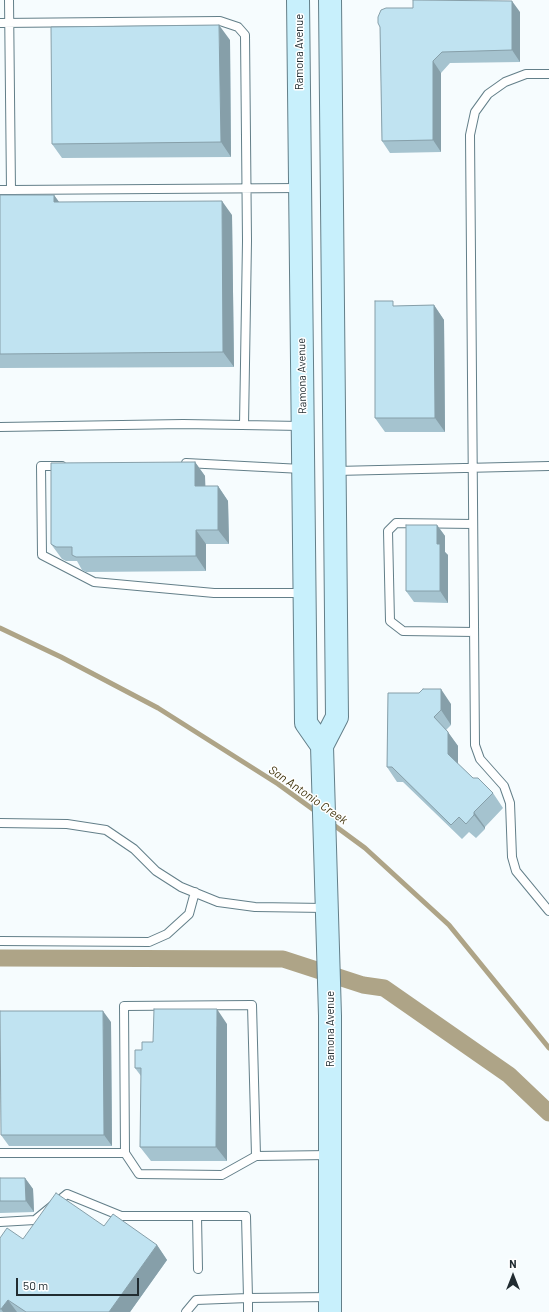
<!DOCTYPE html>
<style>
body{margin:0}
#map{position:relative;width:549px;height:1312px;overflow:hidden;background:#f6fcfe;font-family:Barlow,sans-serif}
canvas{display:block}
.north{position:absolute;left:493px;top:1256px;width:40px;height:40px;-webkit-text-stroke:3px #fff;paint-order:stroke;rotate:0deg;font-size:11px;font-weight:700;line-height:16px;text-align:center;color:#212c31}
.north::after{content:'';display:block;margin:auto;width:14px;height:18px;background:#212c31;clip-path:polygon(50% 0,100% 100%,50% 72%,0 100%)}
.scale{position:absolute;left:16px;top:1278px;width:123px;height:18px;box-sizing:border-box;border:2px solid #212c31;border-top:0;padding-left:5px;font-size:12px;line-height:14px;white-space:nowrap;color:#212c31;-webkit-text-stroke:3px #fff;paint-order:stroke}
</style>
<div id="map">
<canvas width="549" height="1312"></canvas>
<div class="north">N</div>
<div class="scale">50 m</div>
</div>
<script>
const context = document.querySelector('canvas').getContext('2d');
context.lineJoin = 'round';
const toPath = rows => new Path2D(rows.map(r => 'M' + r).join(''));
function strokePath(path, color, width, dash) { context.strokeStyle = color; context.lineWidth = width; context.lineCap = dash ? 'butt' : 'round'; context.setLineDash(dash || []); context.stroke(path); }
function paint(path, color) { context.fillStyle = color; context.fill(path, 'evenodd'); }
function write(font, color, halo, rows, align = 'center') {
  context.font = font + ' Barlow,sans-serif'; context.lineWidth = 3; context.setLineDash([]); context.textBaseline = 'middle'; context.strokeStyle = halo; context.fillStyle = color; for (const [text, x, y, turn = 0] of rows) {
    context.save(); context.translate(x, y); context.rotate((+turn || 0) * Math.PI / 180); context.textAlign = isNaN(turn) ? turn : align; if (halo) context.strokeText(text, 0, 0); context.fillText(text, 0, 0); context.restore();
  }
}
const stream = toPath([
 [0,628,61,657,158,708,278,784,318,813],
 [331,823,365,848,449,925,549,1048]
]);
const canal = toPath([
 [0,958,283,959,363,985,384,988,509,1075,549,1113]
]);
const service = toPath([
 [9,0,11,190,299,188],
 [0,23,220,21,238,27,245,35,247,241,244,425],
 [549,74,526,74,505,82,488,94,475,112,470,135,475,745,480,759,504,786,510,803,512,857,516,871,549,911],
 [0,190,11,190],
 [0,427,183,424,301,426],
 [186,463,302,469],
 [62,466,41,466,42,555,94,582,214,593,304,593],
 [336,471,549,466],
 [473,524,396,523,388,531,390,621,403,631,474,632],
 [0,823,67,824,106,830,134,849,156,871,181,887,218,902,255,907,325,908],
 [0,941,149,942,167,934,189,914,195,892],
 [0,1153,125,1153],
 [256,1156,252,1005,124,1006,125,1153,139,1174,222,1175,256,1156,329,1155],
 [197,1216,198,1269],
 [0,1222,35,1220,67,1194,121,1216,246,1216,248,1298,329,1297],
 [186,1312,196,1300,248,1298,248,1312]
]);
const secondary = toPath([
 [298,0,306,723,322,746],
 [330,1312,330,1016,322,746,337,717,330,0]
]);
const wall = toPath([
 [520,12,520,62,450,63,441,73,441,152,390,153,382,141,380,27],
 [230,40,231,157,62,158,52,144],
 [0,195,54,195,59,202,232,215,234,367,0,368],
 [434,305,444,320,445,432,385,432,375,418,396,306],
 [195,462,205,476,205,486,218,486,228,501,229,544,206,544,206,571,86,572,82,570,77,561,66,561,62,559,51,544],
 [437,525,445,536,445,552,448,555,448,603,414,602,406,591],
 [388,693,451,704,451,725,446,730,458,746,458,764,473,778,493,793,503,808,485,827,485,829,476,838,469,832,462,839,403,782,397,782,387,767],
 [111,1022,112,1146,9,1146,1,1135],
 [227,1024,227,1161,151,1161,140,1147,141,1076,135,1068,142,1050,153,1042],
 [0,1178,25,1178,33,1189,34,1212,0,1213],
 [0,1238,157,1245,167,1260,130,1312,0,1312]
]);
const shadedWall = toPath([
 [512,1,520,12,520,62,512,50],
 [219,25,230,40,231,157,221,142],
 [433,61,441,73,441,152,433,140],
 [54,195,64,209,54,202],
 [222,201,232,215,234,367,223,352],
 [434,305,444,320,445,432,435,418],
 [195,462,205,476,206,501,195,486],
 [218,486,228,501,229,544,218,530],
 [437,525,445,536,445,552,448,555,448,603,440,591,437,544],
 [196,530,206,544,206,571,196,556],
 [441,689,451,704,451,725,441,710],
 [448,732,458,746,458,768,448,754],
 [474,812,485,827,485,829,474,815],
 [217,1009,227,1024,227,1161,216,1147],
 [103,1011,111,1022,112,1146,104,1135],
 [25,1178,33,1189,34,1212,26,1201],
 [157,1245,167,1260,130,1312,109,1312],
 [8,1300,17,1312,3,1312,1,1309]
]);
const building = toPath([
 [413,0,512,1,512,50,442,52,433,61,433,140,382,141,380,27,378,23,378,17,381,10,386,8,413,8,413,0],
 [219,25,221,142,52,144,51,27,219,25],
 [0,195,54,195,54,202,222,201,223,352,0,354,0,195],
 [375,301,393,301,393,306,434,305,435,418,375,418,375,301],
 [195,462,195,486,218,486,218,530,196,530,196,556,76,557,72,555,72,547,56,547,51,544,51,463,195,462],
 [406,525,437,525,437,544,440,544,440,591,406,591,406,525],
 [423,689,441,689,441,710,434,717,448,732,448,754,473,778,478,778,493,793,474,812,474,815,466,824,459,817,451,825,392,767,387,767,388,693,419,693,423,689],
 [154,1009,217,1009,216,1147,140,1147,141,1068,135,1068,135,1050,142,1050,142,1042,153,1042,154,1009],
 [0,1011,103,1011,104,1135,1,1135,0,1011],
 [0,1178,25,1178,26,1201,0,1201,0,1178],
 [56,1193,104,1226,113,1214,157,1245,109,1312,26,1312,8,1300,1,1309,0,1309,0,1238,7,1228,23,1239,56,1193]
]);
const streetNames = [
 ["Ramona Avenue",299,52,-90],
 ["Ramona Avenue",302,376,-91],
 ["Ramona Avenue",330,1029,-90]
];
const waterNames = [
 ["San Antonio Creek",308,795,35]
];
strokePath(stream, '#aea487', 5);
strokePath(canal, '#aea487', 17);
strokePath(service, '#637f89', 10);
strokePath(secondary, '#637f89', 24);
strokePath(service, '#fff', 8);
strokePath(secondary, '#c8f0fc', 22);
paint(wall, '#a5c3cf');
paint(shadedWall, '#869fa9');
paint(building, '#c0e3f1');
strokePath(building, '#869fa9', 1);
write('11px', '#212c31', '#fff', streetNames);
write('italic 12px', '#42360f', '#fff', waterNames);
</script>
